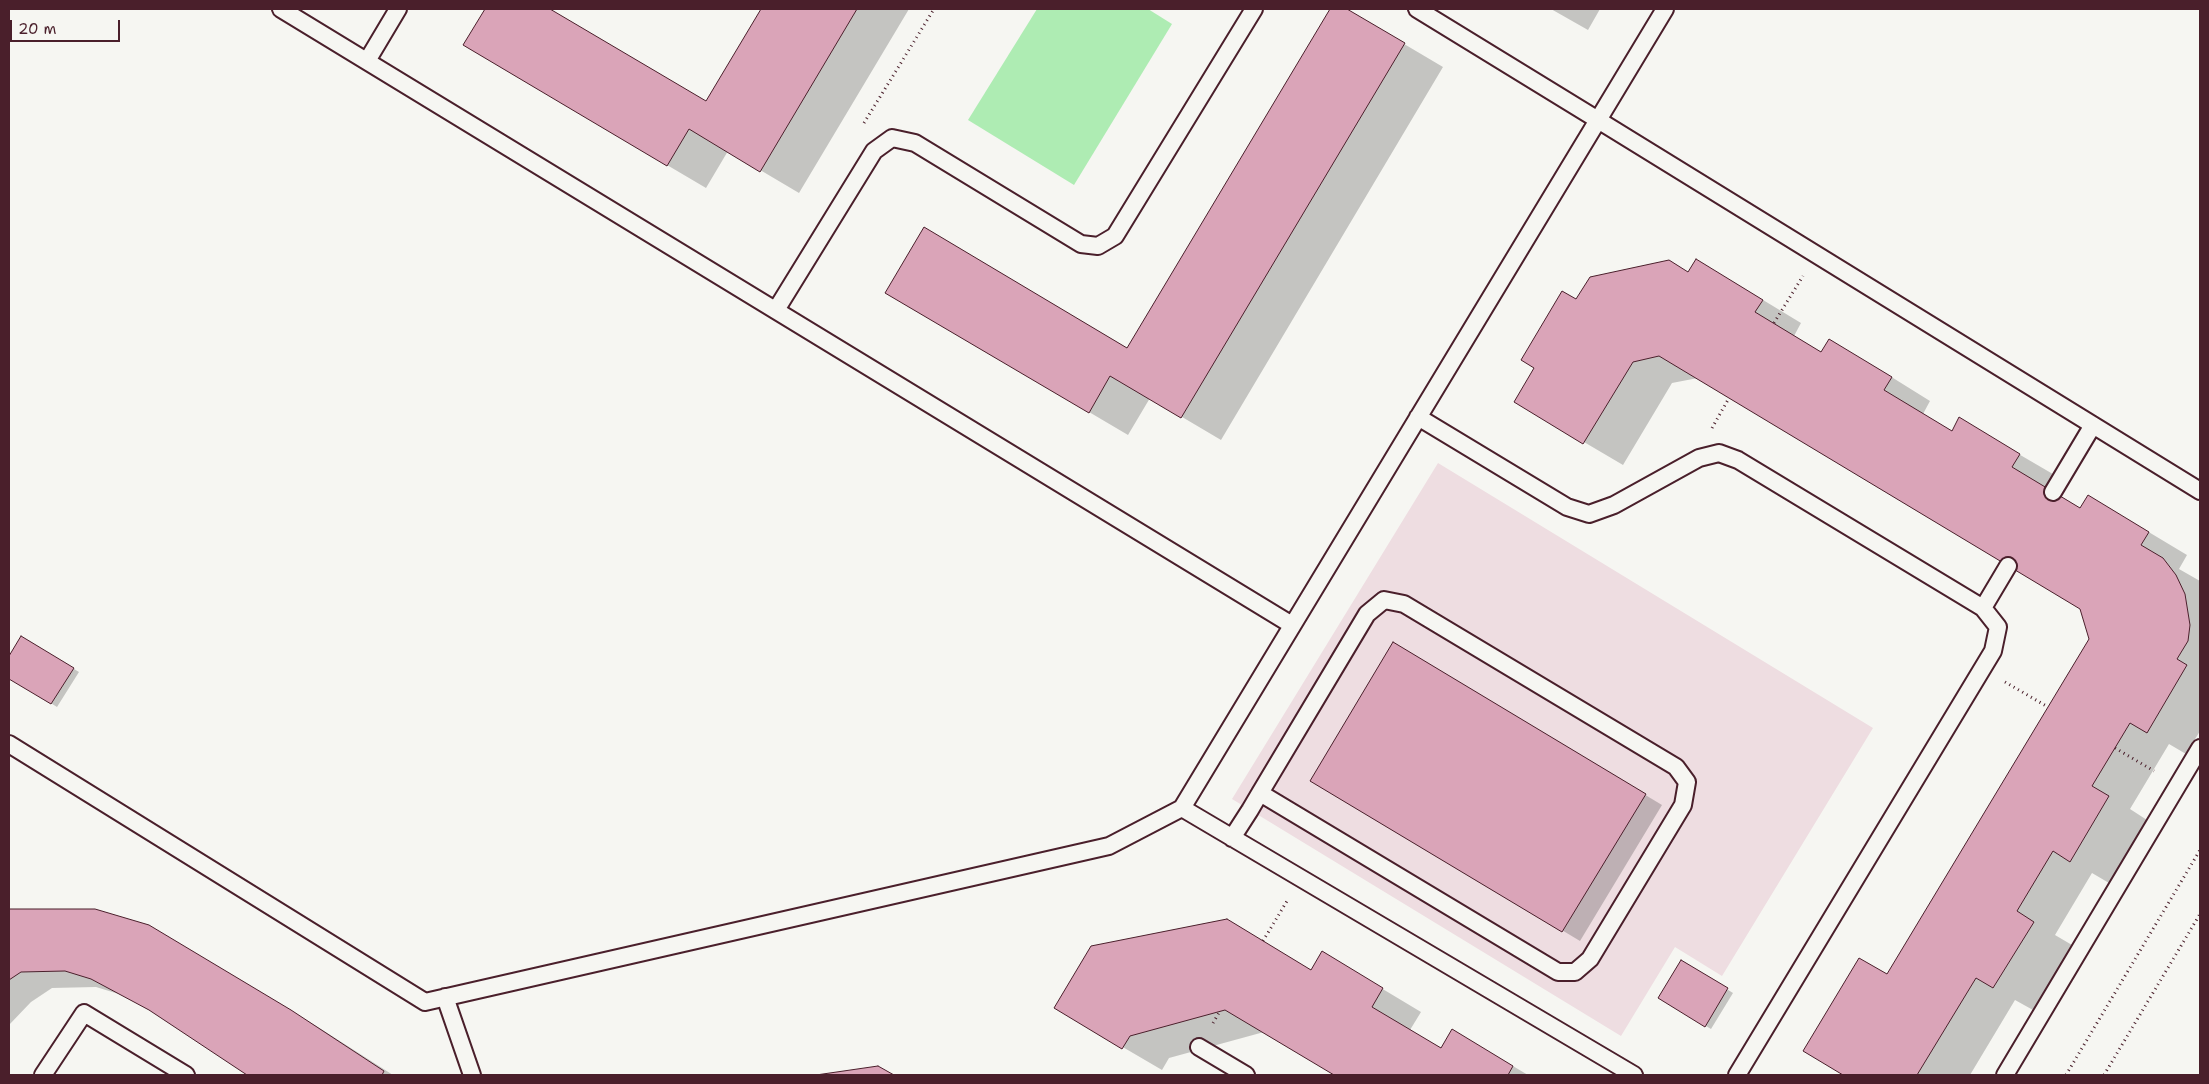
<!DOCTYPE html>
<style>
body{margin:0}
#map{position:relative;width:2209px;height:1084px;overflow:hidden;background:#f6f6f2;font-family:"Shantell Sans",sans-serif}
canvas{display:block}
.frame{position:absolute;inset:0;border:10px solid #4a1f2b;pointer-events:none}
.scale{position:absolute;left:10px;top:20px;width:110px;height:22px;box-sizing:border-box;border:2px solid #4a1f2b;border-top:0;padding-left:6px;font-size:15px;line-height:18px;white-space:nowrap;color:#4a1f2b;-webkit-text-stroke:4px #f6f6f2;paint-order:stroke}
</style>
<div id="map">
<canvas width="2209" height="1084"></canvas>
<div class="frame"></div>
<div class="scale">20 m</div>
</div>
<script>
const context = document.querySelector('canvas').getContext('2d');
context.lineJoin = 'round';
function paint(path, color) { context.fillStyle = color; context.fill(path, 'evenodd'); }
const toPath = rows => new Path2D(rows.map(r => 'M' + r).join(''));
function strokePath(path, color, width, dash) { context.strokeStyle = color; context.lineWidth = width; context.lineCap = dash ? 'butt' : 'round'; context.setLineDash(dash || []); context.stroke(path); }
const built = toPath([
 [1438,463,1873,728,1722,976,1675,947,1621,1036,1232,799]
]);
const green = toPath([
 [1037,9,1148,9,1172,24,1074,185,968,120]
]);
const shadow = toPath([
 [487,9,548,9,706,103,762,9,909,9,799,193,728,151,706,188,667,165,465,45],
 [1331,9,1345,9,1443,67,1221,440,1150,398,1128,435,1089,412,963,251,1128,349],
 [1551,9,1600,9,1588,30],
 [1689,273,1735,283,1801,323,1794,336,1822,353,1869,363,1930,401,1923,414,1952,432,1998,442,2058,477,2050,491,2081,509,2127,519,2187,555,2179,569,2200,581,2200,731,2186,754,2169,744,2130,809,2147,820,2109,883,2092,873,2055,935,2072,945,2033,1010,2015,1000,1970,1075,1846,1075,1804,1050,1888,976,2090,639,2081,608,1698,378,1672,383,1623,465,1516,402,1577,300],
 [22,637,79,672,57,707,9,677,9,658],
 [1411,654,1662,805,1580,941,1312,780],
 [9,911,95,911,179,944,321,1029,393,1075,250,1075,158,1015,122,995,96,987,52,988,31,1002,9,1025],
 [1682,961,1733,993,1711,1029,1659,998],
 [1312,971,1361,976,1421,1012,1410,1030,1441,1048,1491,1053,1528,1075,1336,1075,1264,1032,1169,1058,1162,1070,1056,1008],
 [878,1067,892,1075,824,1075]
]);
const building = toPath([
 [485,9,550,9,706,101,761,9,857,9,760,172,689,129,667,166,463,45,485,9],
 [1330,9,1347,9,1405,43,1181,418,1110,376,1089,413,885,293,924,227,1127,348,1330,9],
 [1696,259,1763,300,1755,312,1821,352,1829,339,1892,377,1884,390,1952,431,1959,417,2020,454,2012,467,2080,508,2088,495,2149,532,2141,545,2163,558,2176,575,2185,594,2190,625,2188,641,2177,659,2187,665,2147,733,2130,723,2092,786,2109,796,2070,862,2053,851,2017,911,2034,922,1993,988,1976,978,1917,1075,1843,1075,1803,1051,1859,958,1887,974,2089,639,2080,609,1659,356,1633,362,1583,444,1514,402,1534,368,1521,360,1562,291,1576,299,1590,277,1669,260,1688,272,1696,259],
 [21,636,74,668,51,704,9,679,9,656,21,636],
 [1393,642,1646,794,1562,932,1310,781,1393,642],
 [9,909,95,909,149,925,291,1010,384,1071,382,1075,247,1075,149,1010,91,979,65,971,21,972,9,980,9,909],
 [1227,919,1311,970,1322,951,1383,988,1372,1007,1441,1048,1452,1029,1513,1066,1508,1075,1334,1075,1225,1010,1130,1036,1122,1049,1054,1008,1091,946,1227,919],
 [1681,960,1728,988,1705,1027,1658,998,1681,960],
 [878,1066,894,1075,816,1075,878,1066]
]);
const path = toPath([
 [864,123,934,9],
 [1774,323,1803,276],
 [1712,428,1729,398],
 [2005,682,2048,707],
 [2115,748,2154,771],
 [1263,941,1287,901],
 [1213,1023,1220,1011],
 [2066,1075,2200,850],
 [2104,1075,2200,914]
]);
const service = toPath([
 [281,9,1292,625],
 [1417,9,1598,120,1665,9],
 [367,61,398,9],
 [776,310,874,151,892,138,915,143,1081,244,1098,246,1115,236,1254,9],
 [1418,417,1567,507,1589,514,1614,505,1699,458,1719,453,1738,460,1983,608,1998,627,1993,651,1737,1075],
 [2053,492,2093,425],
 [1983,608,2008,566],
 [9,744,425,1002,1109,846,1182,808],
 [1232,838,1250,810,1260,793,1367,614,1384,600,1404,604,1676,767,1687,782,1683,805,1590,959,1575,972,1558,972,1260,793],
 [445,997,472,1075],
 [1199,1047,1246,1075],
 [43,1075,84,1013,186,1075],
 [1634,1075,1182,808,1598,120,2200,491],
 [2005,1075,2200,748]
]);
paint(built, '#eedde1');
paint(green, '#aeecb3');
paint(shadow, '#0003');
paint(building, '#daa4b8');
strokePath(building, '#4a1f2b', 1);
strokePath(service, '#4a1f2b', 20);
strokePath(path, '#4a1f2b', 3, [1, 4]);
strokePath(service, '#f6f6f2', 16);
</script>
